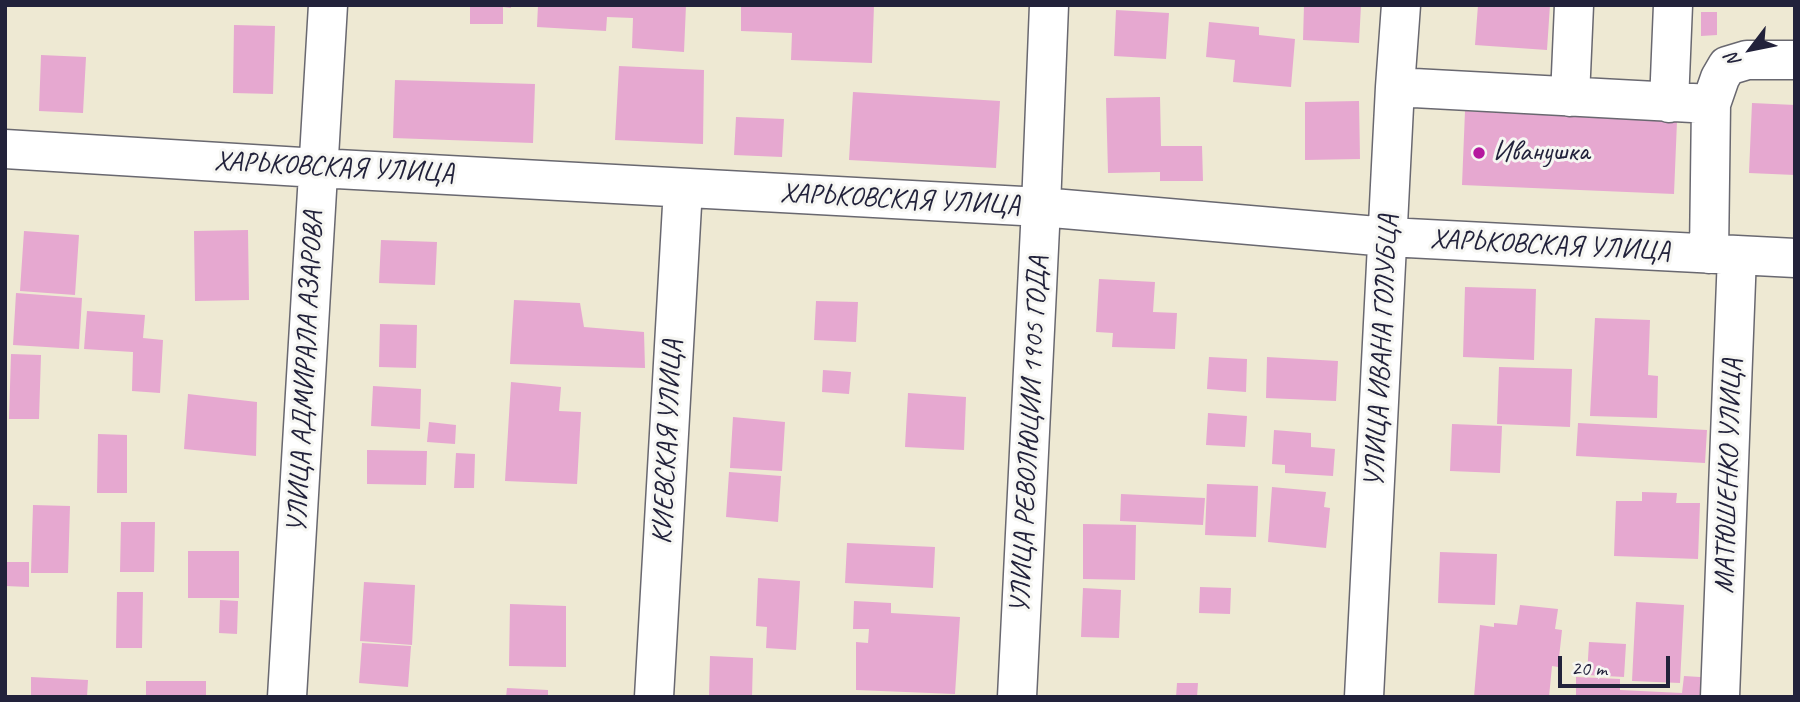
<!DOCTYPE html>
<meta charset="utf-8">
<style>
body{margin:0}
#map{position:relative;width:1800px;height:702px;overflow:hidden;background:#eee9d3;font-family:Caveat,sans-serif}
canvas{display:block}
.frame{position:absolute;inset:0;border:7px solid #22223b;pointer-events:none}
.north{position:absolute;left:1716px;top:14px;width:70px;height:70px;-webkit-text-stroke:5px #f6f6f2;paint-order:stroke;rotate:238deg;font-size:19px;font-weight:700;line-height:28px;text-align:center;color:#22223b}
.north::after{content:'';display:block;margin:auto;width:24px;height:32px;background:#22223b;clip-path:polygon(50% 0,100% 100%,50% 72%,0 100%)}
.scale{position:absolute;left:1558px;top:656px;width:112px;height:32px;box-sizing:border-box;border:4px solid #22223b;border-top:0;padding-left:9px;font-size:21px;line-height:24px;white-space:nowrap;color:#22223b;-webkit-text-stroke:5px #f6f6f2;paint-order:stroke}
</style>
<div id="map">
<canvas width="1800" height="702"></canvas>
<div class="frame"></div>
<div class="north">N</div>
<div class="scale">20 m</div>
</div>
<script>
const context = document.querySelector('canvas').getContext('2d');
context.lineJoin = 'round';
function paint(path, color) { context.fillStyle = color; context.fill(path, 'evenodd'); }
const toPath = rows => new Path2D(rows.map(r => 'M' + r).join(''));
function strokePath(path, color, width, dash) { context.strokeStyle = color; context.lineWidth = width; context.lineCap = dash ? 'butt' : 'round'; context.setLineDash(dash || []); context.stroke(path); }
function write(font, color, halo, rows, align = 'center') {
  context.font = font + ' Caveat,sans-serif'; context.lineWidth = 6; context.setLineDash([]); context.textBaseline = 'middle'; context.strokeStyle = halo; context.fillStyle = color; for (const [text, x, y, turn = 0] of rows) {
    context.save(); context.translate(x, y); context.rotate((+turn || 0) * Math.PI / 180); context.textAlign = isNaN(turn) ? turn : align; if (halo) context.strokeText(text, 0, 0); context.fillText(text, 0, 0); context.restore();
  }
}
const building = toPath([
 [470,5,511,5,511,8,503,7,503,24,470,24],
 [538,5,686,5,684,52,632,48,633,18,607,17,606,31,537,27],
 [741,5,874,5,872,63,791,60,792,33,741,31],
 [1304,5,1361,5,1359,43,1303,40],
 [1478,5,1550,5,1547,50,1475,45],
 [1116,10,1169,13,1166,59,1114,56],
 [1701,12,1717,12,1717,35,1701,36],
 [1209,22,1259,27,1259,35,1295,39,1291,87,1233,82,1235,60,1206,57],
 [234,25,275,26,273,94,233,93],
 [41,55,86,57,83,113,39,111],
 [619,66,704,70,703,144,615,140],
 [395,80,535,84,533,143,393,138],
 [853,92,1000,101,996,168,849,160],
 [1160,97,1161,146,1202,146,1203,181,1160,181,1160,172,1108,173,1106,98],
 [1359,101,1360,159,1305,160,1305,102],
 [1752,103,1795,105,1795,175,1749,173],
 [1465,111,1677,121,1674,194,1462,185],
 [736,117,784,119,782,157,734,155],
 [248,230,249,300,195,301,194,231],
 [24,231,79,235,75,295,20,291],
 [381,240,437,242,435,285,379,283],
 [1099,279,1155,282,1153,312,1177,313,1175,349,1112,347,1113,333,1096,332],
 [1465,287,1536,289,1534,360,1463,357],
 [16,293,82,298,79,349,13,345],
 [514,300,580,303,584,327,644,332,645,368,510,364],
 [816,301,858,302,856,342,814,340],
 [87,311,145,315,143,338,163,340,160,393,132,391,133,352,84,349],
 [1595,318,1650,320,1648,375,1658,376,1657,418,1590,416],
 [380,324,417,325,416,368,379,367],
 [11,354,41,355,39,419,9,419],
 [1209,357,1247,359,1246,392,1207,389],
 [1267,357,1338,361,1336,401,1266,398],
 [1499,367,1572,369,1570,427,1497,424],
 [823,370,851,372,849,394,822,392],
 [511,382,561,387,559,411,581,412,577,484,505,481],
 [373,386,421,389,420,429,371,426],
 [908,393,966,397,964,450,905,447],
 [188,394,257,402,256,456,184,449],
 [1208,413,1247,416,1245,447,1206,445],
 [733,417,785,422,782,471,730,468],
 [429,422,456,425,455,444,427,442],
 [1578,423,1707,430,1705,463,1576,456],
 [1452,424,1502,426,1500,473,1450,471],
 [1274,430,1311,433,1311,447,1335,449,1333,476,1285,473,1285,465,1272,464],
 [98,434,127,435,127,493,97,493],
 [367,450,427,451,426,485,367,484],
 [456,453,475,454,474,488,454,488],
 [729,472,781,476,778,522,726,517],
 [1207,484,1258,486,1256,537,1205,535],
 [1272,487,1326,492,1324,507,1330,508,1326,548,1268,542],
 [1642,492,1677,493,1676,503,1700,503,1698,559,1614,556,1616,501,1642,501],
 [1121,494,1205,498,1203,525,1120,521],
 [33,505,70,506,68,573,31,573],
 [121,522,155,522,154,572,120,572],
 [1083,524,1136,525,1135,580,1083,579],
 [847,543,935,547,933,588,845,583],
 [188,551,239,551,239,598,188,598],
 [1440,552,1497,554,1495,605,1438,603],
 [5,562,29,562,29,587,5,586],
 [758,578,800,581,796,650,766,648,767,627,756,626],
 [364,582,415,585,412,645,360,641],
 [1200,587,1231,588,1230,614,1199,613],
 [1083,588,1121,590,1119,638,1081,637],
 [117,592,143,592,142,648,116,648],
 [220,600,238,601,237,634,219,633],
 [854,601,891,603,891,613,960,617,955,694,856,690,856,642,868,643,869,629,853,629],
 [1636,602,1684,605,1680,683,1632,681],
 [510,604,566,606,566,667,509,666],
 [1520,605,1558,609,1555,629,1562,630,1558,667,1552,666,1549,697,1474,697,1480,625,1494,627,1494,623,1517,625],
 [1589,642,1626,644,1624,677,1587,675],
 [362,643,411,646,408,687,359,683],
 [710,656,753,658,752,697,709,697],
 [1684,676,1716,678,1715,697,1576,697,1576,677,1620,679,1620,690,1682,693],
 [31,677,88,680,87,697,31,697],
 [146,681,206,681,206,697,146,697],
 [1177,683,1198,683,1197,697,1176,697],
 [507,688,548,690,548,697,506,697]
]);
const minor = toPath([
 [1395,87,1711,104],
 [1570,97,1574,5],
 [1669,103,1673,5],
 [5,149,318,168,1041,207,1388,237,1795,258],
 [1709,254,1711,104,1720,78,1727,66,1747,60,1795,60],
 [287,697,328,5],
 [654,697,683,188],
 [1017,697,1041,207,1049,5],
 [1364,697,1395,87,1401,5],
 [1720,697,1737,255]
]);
const markers = [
 [1479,153,7,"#b5179e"]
];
const poiNames = [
 ["Иванушка",1493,153]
];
const streetNames = [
 ["ХАРЬКОВСКАЯ УЛИЦА",334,168,3],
 ["ХАРЬКОВСКАЯ УЛИЦА",900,200,3],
 ["ХАРЬКОВСКАЯ УЛИЦА",1550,246,3],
 ["УЛИЦА ИВАНА ГОЛУБЦА",1382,351,-87],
 ["УЛИЦА АДМИРАЛА АЗАРОВА",306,372,-87],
 ["УЛИЦА РЕВОЛЮЦИИ 1905 ГОДА",1030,435,-87],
 ["КИЕВСКАЯ УЛИЦА",668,442,-87],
 ["МАТЮШЕНКО УЛИЦА",1729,476,-88]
];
paint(building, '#e6a8d0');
strokePath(minor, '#696870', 41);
strokePath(minor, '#fff', 38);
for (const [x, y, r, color] of markers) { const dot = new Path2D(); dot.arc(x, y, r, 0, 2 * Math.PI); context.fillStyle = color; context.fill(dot); strokePath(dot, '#f6f6f2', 2.5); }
write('28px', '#22223b', '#f6f6f2', poiNames, 'left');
write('28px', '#22223b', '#f6f6f2', streetNames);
</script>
